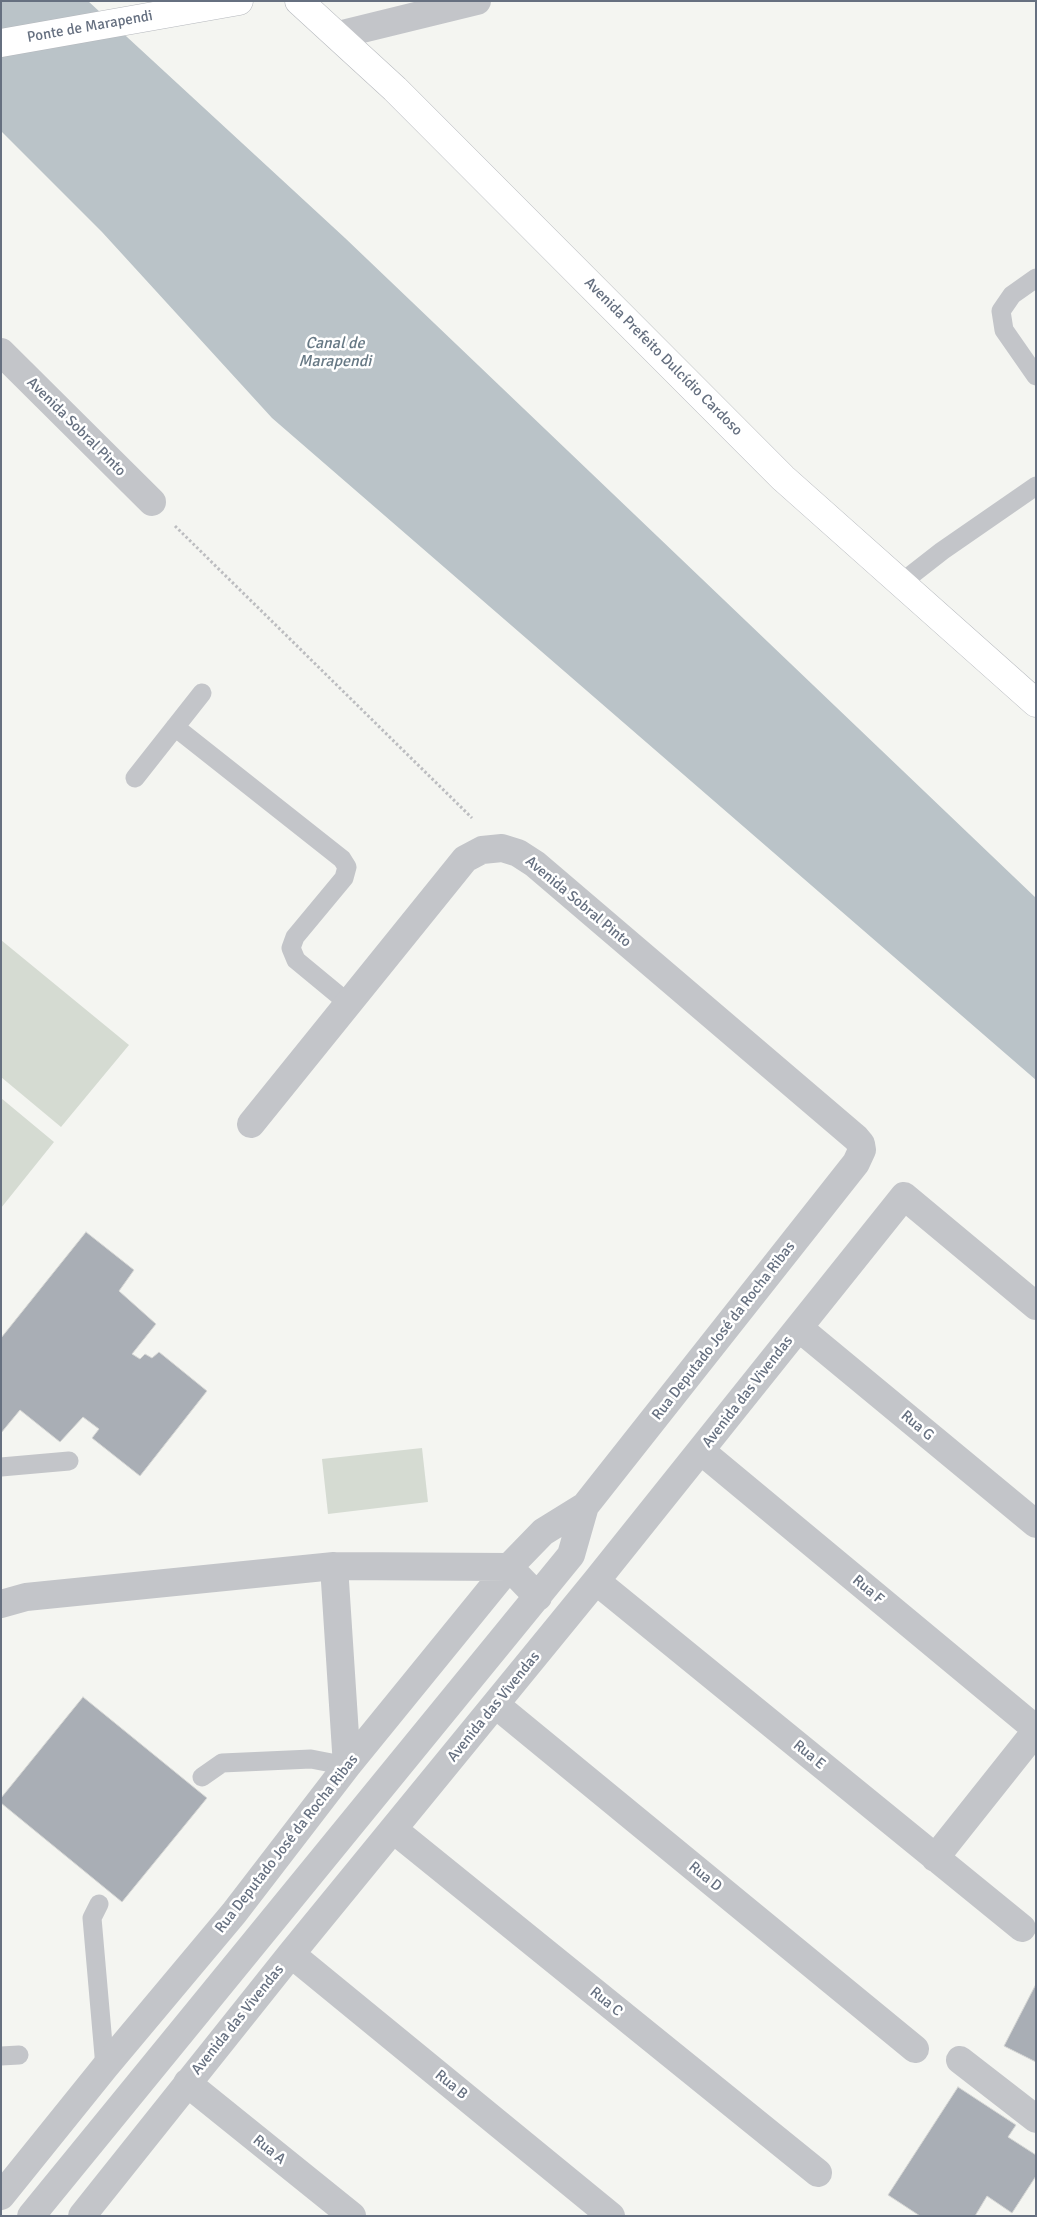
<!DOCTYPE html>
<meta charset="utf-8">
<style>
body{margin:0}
#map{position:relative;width:1037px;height:2217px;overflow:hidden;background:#f4f5f1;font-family:Signika,sans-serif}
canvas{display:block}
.frame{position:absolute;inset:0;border:2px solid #667080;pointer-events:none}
</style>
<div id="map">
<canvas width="1037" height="2217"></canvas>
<div class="frame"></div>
</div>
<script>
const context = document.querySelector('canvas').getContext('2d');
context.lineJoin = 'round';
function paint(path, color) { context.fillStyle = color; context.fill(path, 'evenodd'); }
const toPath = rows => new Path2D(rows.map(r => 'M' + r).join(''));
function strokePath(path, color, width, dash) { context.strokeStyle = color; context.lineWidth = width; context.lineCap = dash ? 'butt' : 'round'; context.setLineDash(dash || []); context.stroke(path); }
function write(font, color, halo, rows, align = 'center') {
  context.font = font + ' Signika,sans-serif'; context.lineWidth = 5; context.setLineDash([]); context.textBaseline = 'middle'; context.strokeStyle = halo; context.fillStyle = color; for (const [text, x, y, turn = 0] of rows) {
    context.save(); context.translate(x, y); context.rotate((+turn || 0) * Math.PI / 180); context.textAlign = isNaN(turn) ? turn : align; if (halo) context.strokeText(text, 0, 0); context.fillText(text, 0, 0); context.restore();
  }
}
const green = toPath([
 [1,940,129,1045,61,1127,1,1077],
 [1,1098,54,1142,1,1208],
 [422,1448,428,1502,328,1514,322,1459]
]);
const water = toPath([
 [1,1,88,1,345,238,1036,898,1036,1080,272,418,102,232,1,131]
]);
const building = toPath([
 [86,1232,134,1270,119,1291,156,1324,132,1354,140,1359,145,1354,152,1358,159,1352,207,1391,140,1476,92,1438,99,1429,83,1417,60,1442,20,1410,1,1433,1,1338,86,1232],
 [83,1697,207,1798,122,1902,1,1803,1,1798,83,1697],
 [1036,1984,1036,2062,1004,2046,1036,1984],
 [958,2087,1016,2125,1008,2137,1036,2155,1036,2176,1012,2213,987,2196,975,2216,920,2216,888,2195,958,2087]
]);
const path = toPath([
 [175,526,472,818]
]);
const lane = toPath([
 [1036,278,1012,295,1001,311,1004,330,1036,376],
 [901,583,942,551,1036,486],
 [175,727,342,859,347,867,344,878,295,937,291,948,296,960,348,1003],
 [135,778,202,693],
 [1,1467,69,1461],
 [202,1777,222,1763,311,1759,347,1766],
 [99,1904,92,1918,105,2067],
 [1,2056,19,2055]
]);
const street = toPath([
 [338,35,477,1],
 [1,352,152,502],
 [799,1328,1036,1524],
 [701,1451,1036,1729],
 [334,1566,347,1766],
 [596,1581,1022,1928],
 [1,1604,26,1597,334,1566,509,1567,538,1597],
 [496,1705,915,2049],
 [394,1830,818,2173],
 [935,1858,1036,1731],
 [291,1954,611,2216],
 [960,2060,1036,2119],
 [187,2083,352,2216],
 [1,2196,105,2067,234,1913,347,1766,509,1567,543,1532,585,1506,856,1163,862,1150,861,1144,856,1138,535,864,518,853,502,848,482,850,465,859,251,1124],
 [31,2216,571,1555,585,1506],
 [82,2216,291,1954,596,1581,904,1196,1036,1306]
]);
const secondary = toPath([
 [299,1,395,89,783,478,1036,703],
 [1,43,239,1]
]);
const streetNames = [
 ["Ponte de Marapendi",90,27,-10],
 ["Avenida Prefeito Dulcídio Cardoso",663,357,45],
 ["Avenida Sobral Pinto",76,427,45],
 ["Avenida Sobral Pinto",578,902,40],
 ["Rua Deputado José da Rocha Ribas",724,1331,-52],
 ["Avenida das Vivendas",748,1392,-52],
 ["Rua G",917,1426,40],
 ["Rua F",868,1590,40],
 ["Avenida das Vivendas",494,1707,-51],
 ["Rua E",809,1755,39],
 ["Rua Deputado José da Rocha Ribas",287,1844,-52],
 ["Rua D",705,1877,39],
 ["Rua C",606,2002,39],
 ["Avenida das Vivendas",238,2020,-51],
 ["Rua B",451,2085,39],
 ["Rua A",269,2150,39]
];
const waterNames = [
 ["Canal de",335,344],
 ["Marapendi",335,362]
];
paint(green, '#d5dbd2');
paint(water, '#bac3c8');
paint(building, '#a9aeb5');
strokePath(building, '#d5d6d4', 1);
strokePath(secondary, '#b5b8bd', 29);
strokePath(path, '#bcbdc0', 3, [2.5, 2.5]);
strokePath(lane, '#c3c5c9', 19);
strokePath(street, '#c3c5c9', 28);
strokePath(secondary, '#fff', 28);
write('15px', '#667080', '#fff', streetNames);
write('italic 16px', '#667884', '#fff', waterNames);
</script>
